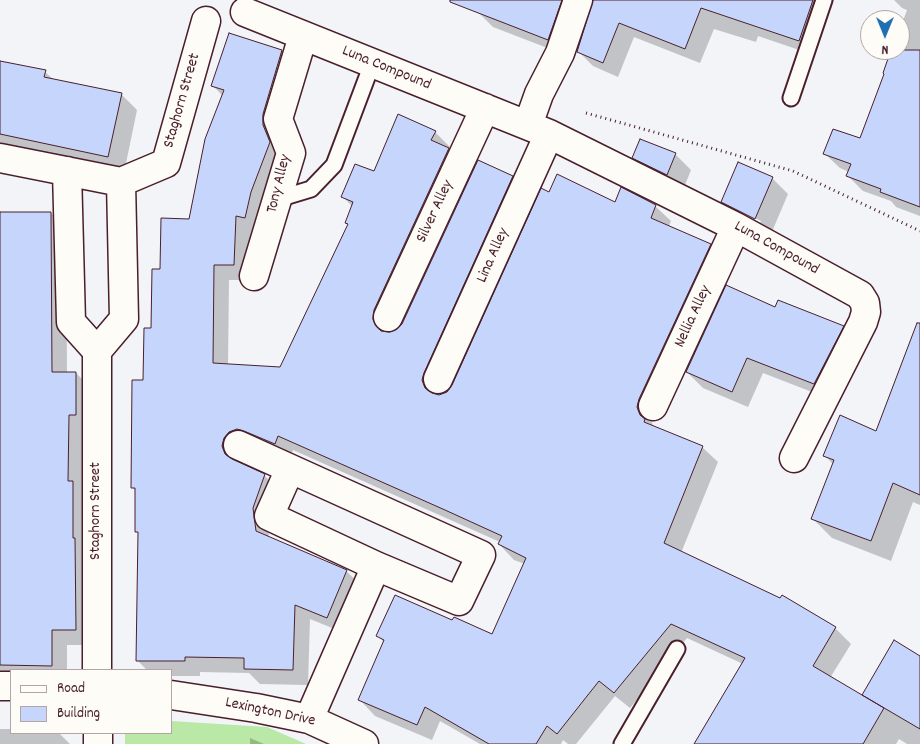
<!DOCTYPE html>
<style>
body{margin:0}
#map{position:relative;width:920px;height:744px;overflow:hidden;background:#f2f4f8;font-family:Dekko,sans-serif}
canvas{display:block}
.legend{position:absolute;left:10px;top:669px;width:162px;height:65px;box-sizing:border-box;background:#fdfcf7;border:1px solid #b5a4a5;margin:0;padding:6px 9px;list-style:none;font-size:15px;color:#4a1f2b}
.legend li{display:flex;align-items:center;gap:10px;height:25px}
.legend b{width:25px;border:1px solid #b5a4a5}
.north{position:absolute;left:860px;top:10px;width:50px;height:50px;box-sizing:border-box;background:#fdfcf7;border:1px solid #b5a4a5;border-radius:50%;rotate:180deg;font-size:14px;font-weight:700;line-height:20px;text-align:center;color:#4a1f2b}
.north::after{content:'';display:block;margin:auto;width:18px;height:22px;background:#1f6fb2;clip-path:polygon(50% 0,100% 100%,50% 72%,0 100%)}
</style>
<div id="map">
<canvas width="920" height="744"></canvas>
<ul class="legend">
<li><b style="height:6px;background:#fdfcf7"></b>Road</li>
<li><b style="height:14px;background:#c6d5fc"></b>Building</li>
</ul>
<div class="north">N</div>
</div>
<script>
const context = document.querySelector('canvas').getContext('2d');
context.lineJoin = 'round';
function paint(path, color) { context.fillStyle = color; context.fill(path, 'evenodd'); }
const toPath = rows => new Path2D(rows.map(r => 'M' + r).join(''));
function strokePath(path, color, width, dash) { context.strokeStyle = color; context.lineWidth = width; context.lineCap = dash ? 'butt' : 'round'; context.setLineDash(dash || []); context.stroke(path); }
function write(font, color, halo, rows, align = 'center') {
  context.font = font + ' Dekko,sans-serif'; context.lineWidth = 4; context.setLineDash([]); context.textBaseline = 'middle'; context.strokeStyle = halo; context.fillStyle = color; for (const [text, x, y, turn = 0] of rows) {
    context.save(); context.translate(x, y); context.rotate((+turn || 0) * Math.PI / 180); context.textAlign = isNaN(turn) ? turn : align; if (halo) context.strokeText(text, 0, 0); context.fillText(text, 0, 0); context.restore();
  }
}
const green = toPath([
 [171,721,267,727,306,744,125,744,125,733,171,733]
]);
const shadow = toPath([
 [472,0,589,0,563,54,493,27,478,12],
 [594,0,834,0,831,9,829,9,814,55,758,36,756,42,714,29,700,63,634,37,618,77,593,66,578,51],
 [894,0,920,0,920,216,896,207,891,201,863,191,848,176,849,172,840,168,825,154,861,140,893,50,900,50,900,29,907,10,902,8],
 [230,34,282,51,297,67,285,158,261,232,251,231,249,280,229,280,228,365,281,368,349,225,346,223,353,207,343,197,435,132,450,147,449,150,464,164,389,326,388,333,398,330,512,177,527,193,439,388,438,396,447,393,453,386,549,193,616,203,655,206,671,221,669,226,710,245,726,261,654,415,652,423,654,427,702,447,718,462,681,553,781,600,782,597,835,628,851,644,830,678,862,697,920,657,920,744,907,744,899,739,896,744,695,744,743,664,687,638,630,708,615,696,576,744,568,744,563,740,561,744,480,744,440,721,432,740,375,716,360,700,384,642,378,636,453,622,493,636,525,564,514,560,499,544,500,542,293,450,290,459,239,454,238,463,264,475,279,491,268,524,269,538,346,571,362,586,342,632,310,619,308,685,260,684,249,673,200,672,200,676,171,676,171,670,147,670,137,660,140,535,136,531,137,492,132,487,152,329,161,271,190,220,223,96,213,86],
 [278,59,281,59,262,121,260,120],
 [0,62,45,72,54,80,121,94,137,110,124,173,0,147],
 [675,154,691,170,683,190,649,173,634,158],
 [772,178,788,194,771,234,738,217,722,202],
 [739,210,761,221,760,223,739,213],
 [0,213,51,213,66,229,67,373,76,373,92,389,92,645,67,645,67,670,11,670,11,680,0,673],
 [776,308,843,327,859,342,830,399,763,373,748,407,703,388,687,372],
 [920,340,920,505,913,502,891,561,832,538,812,518,833,464,825,456,877,433],
 [0,729,11,729,11,733,59,733,70,744,0,744],
 [250,738,264,744,250,744]
]);
const building = toPath([
 [450,0,562,0,548,40,450,2,450,0],
 [593,0,813,0,799,41,701,8,685,49,619,23,603,63,577,52,593,0],
 [229,33,282,50,263,114,263,125,270,142,251,192,245,218,236,216,234,265,214,265,213,363,280,367,348,224,345,223,353,202,341,197,355,164,374,171,398,114,436,131,431,140,449,148,374,310,373,319,376,326,381,331,390,332,397,329,402,324,478,160,513,176,424,373,422,380,425,388,432,393,439,395,447,392,452,385,541,188,549,192,557,174,615,202,621,187,656,205,651,218,711,244,639,399,637,407,640,415,645,419,644,422,703,446,664,543,780,598,782,595,836,627,813,666,884,708,863,744,694,744,745,658,671,624,614,693,599,681,557,734,547,726,536,744,489,744,425,707,417,725,358,700,384,640,376,636,395,595,452,620,454,617,492,634,526,558,498,544,502,536,445,510,278,436,275,444,244,431,237,429,229,432,224,438,222,446,225,454,232,459,265,474,253,508,256,531,347,570,327,618,295,605,293,670,244,669,244,658,185,657,185,661,136,661,138,532,135,532,135,488,131,488,132,380,143,380,144,328,151,328,152,269,160,269,161,218,189,219,205,139,224,90,211,86,229,33],
 [891,50,920,50,920,207,880,192,881,189,846,176,851,164,823,154,833,129,860,138,884,74,883,73,891,50],
 [0,61,46,70,44,77,122,93,108,157,0,134,0,61],
 [640,139,676,153,667,175,632,158,640,139],
 [738,162,773,177,755,219,721,202,738,162],
 [0,212,51,212,52,372,76,372,76,415,69,415,68,481,73,481,73,538,75,538,76,630,52,630,52,666,0,665,0,212],
 [726,285,775,307,778,300,844,326,814,384,747,358,732,392,686,372,726,285],
 [917,323,920,323,920,495,893,483,871,541,811,519,834,460,823,456,840,415,876,431,917,323],
 [894,640,920,656,920,729,862,695,894,640]
]);
const path = toPath([
 [586,113,793,171,920,231]
]);
const service = toPath([
 [791,98,824,0],
 [278,199,311,189,334,165,372,64],
 [622,744,677,649]
]);
const minor = toPath([
 [245,12,549,134,736,227,860,295,865,303,866,312,863,322,794,458],
 [528,125,539,94,560,53,578,0],
 [0,158,121,182,166,163,206,21],
 [67,171,71,322,97,351],
 [254,276,291,153,278,119,303,36],
 [388,317,485,108],
 [438,379,549,134],
 [653,406,736,227],
 [238,445,481,555,459,601,376,566,269,516,290,469],
 [97,670,97,351,124,319,121,182],
 [0,686,11,686],
 [171,695,256,708,309,719,364,744],
 [309,719,376,566],
 [98,733,98,744]
]);
const streetNames = [
 ["Luna Compound",386,69,22],
 ["Staghorn Street",183,101,-74],
 ["Tony Alley",280,184,-76],
 ["Silver Alley",436,212,-65],
 ["Luna Compound",776,249,29],
 ["Lina Alley",494,256,-66],
 ["Nellia Alley",694,317,-65],
 ["Staghorn Street",97,511,-90],
 ["Lexington Drive",270,713,12]
];
paint(green, '#bae8a6');
paint(shadow, '#0003');
paint(building, '#c6d5fc');
strokePath(building, '#4a1f2b', 1);
strokePath(service, '#4a1f2b', 19);
strokePath(minor, '#4a1f2b', 31);
strokePath(path, '#4a1f2b', 3, [1, 4]);
strokePath(service, '#fdfcf7', 15);
strokePath(minor, '#fdfcf7', 28);
write('16px', '#4a1f2b', '#fdfcf7', streetNames);
</script>
